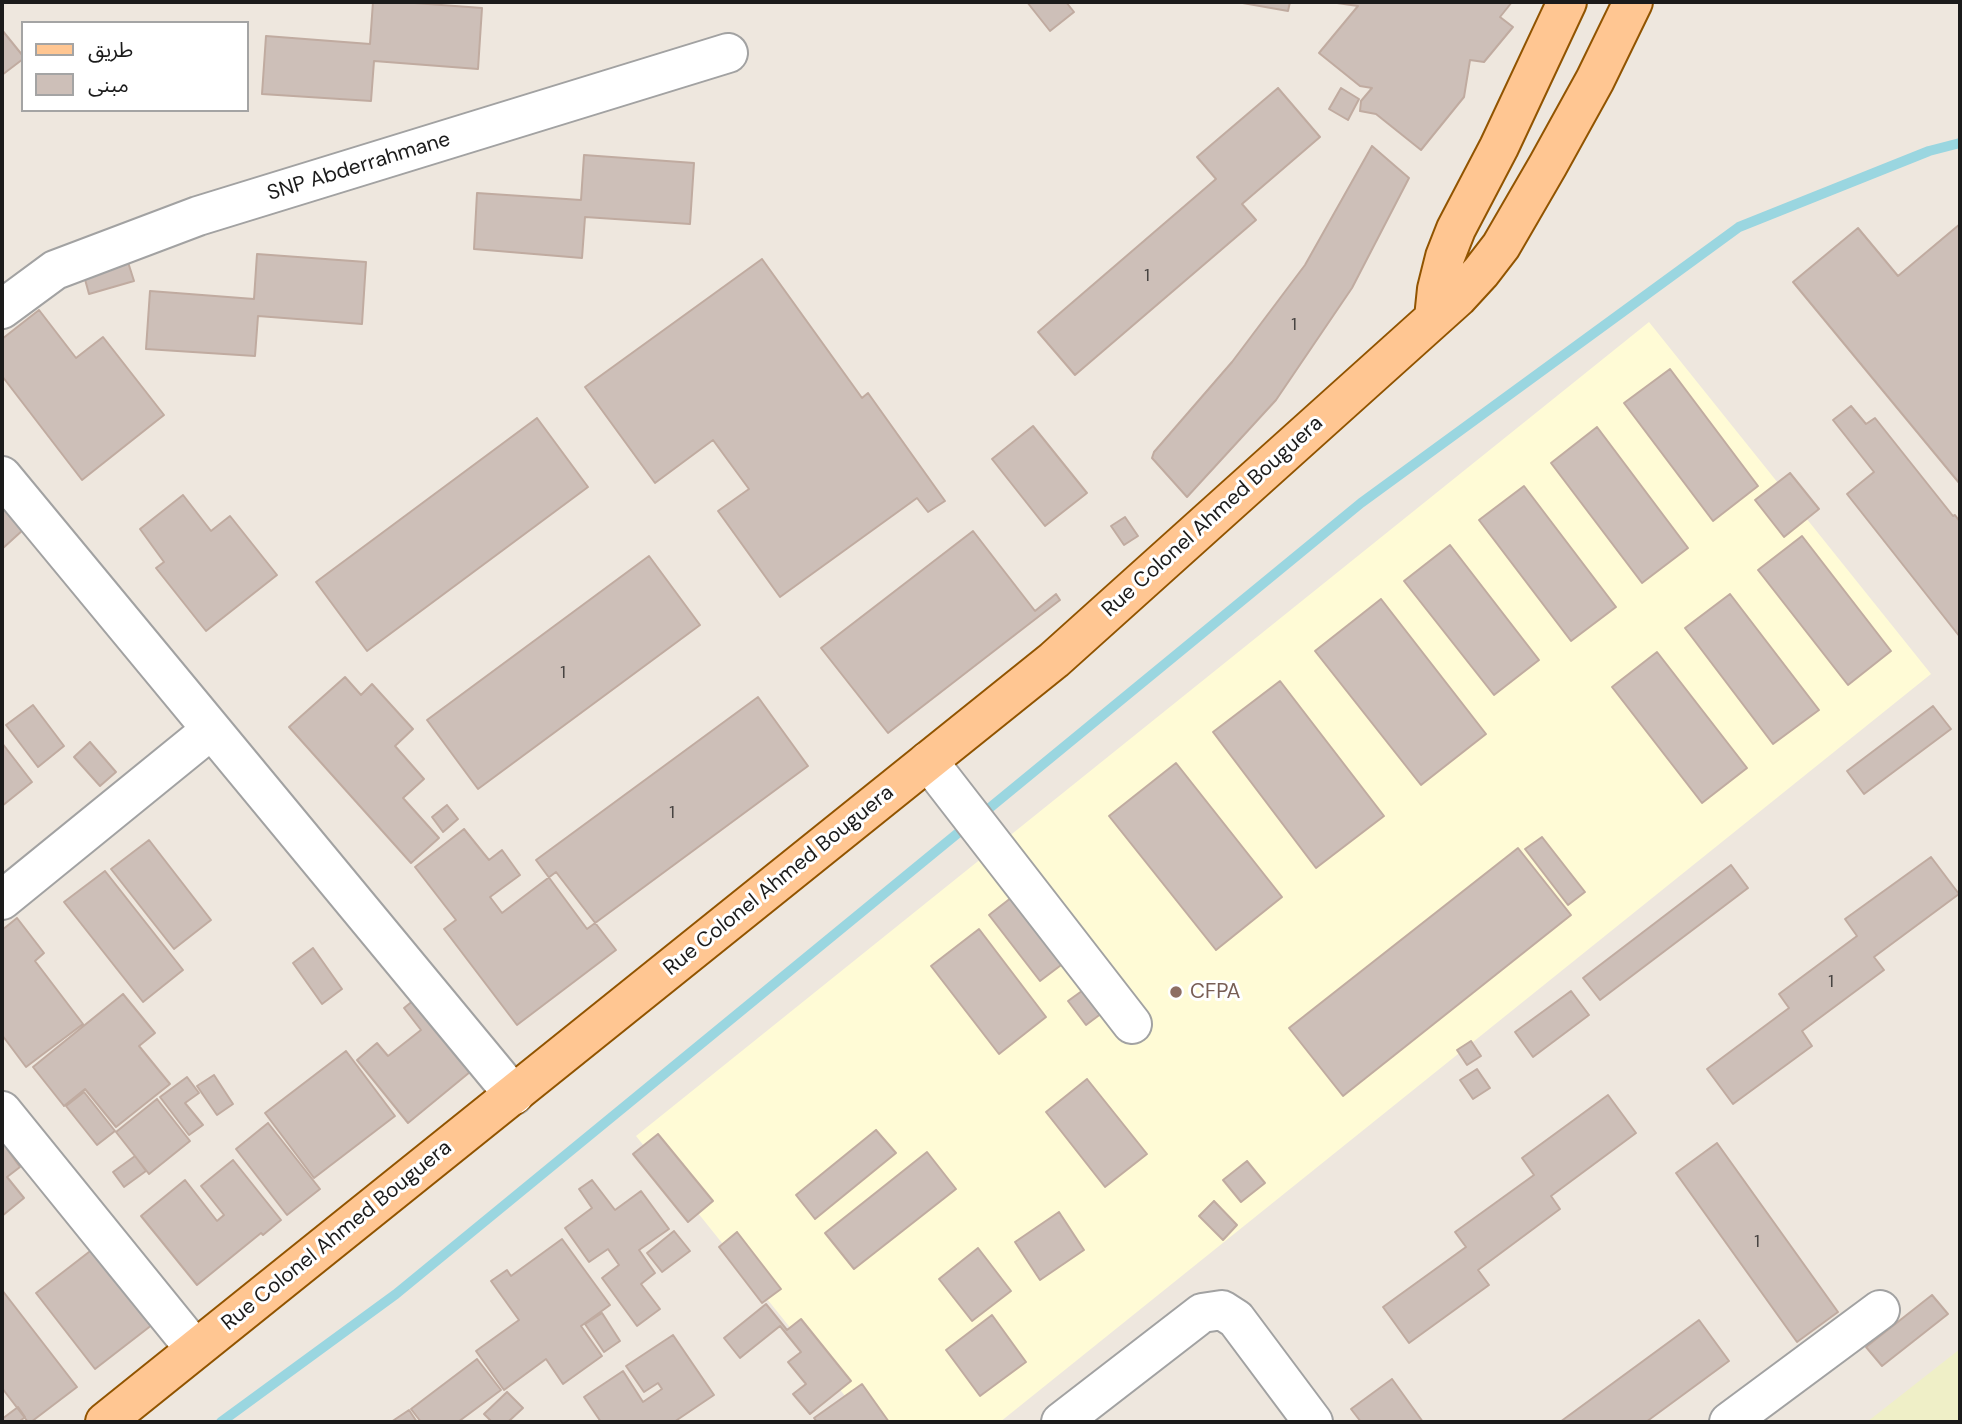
<!DOCTYPE html>
<meta charset="utf-8">
<style>
body{margin:0}
#map{position:relative;width:1962px;height:1424px;overflow:hidden;background:#eee7de;font-family:"DM Sans","Noto Sans Arabic",sans-serif}
canvas{display:block}
.frame{position:absolute;inset:0;border:4px solid #1b1b1b;pointer-events:none}
.legend{position:absolute;left:21px;top:21px;width:228px;height:91px;box-sizing:border-box;background:#fff;border:2px solid #a4a4a4;margin:0;padding:9px 12px;list-style:none;font-size:21px;color:#1b1b1b}
.legend li{display:flex;align-items:center;gap:14px;height:35px}
.legend b{width:35px;border:2px solid #a4a4a4}
</style>
<div id="map">
<canvas width="1962" height="1424"></canvas>
<div class="frame"></div>
<ul class="legend">
<li><b style="height:9px;background:#ffc692"></b>طريق</li>
<li><b style="height:19px;background:#cdbfb8"></b>مبنى</li>
</ul>
</div>
<script>
const context = document.querySelector('canvas').getContext('2d');
context.lineJoin = 'round';
function paint(path, color) { context.fillStyle = color; context.fill(path, 'evenodd'); }
const toPath = rows => new Path2D(rows.map(r => 'M' + r).join(''));
function strokePath(path, color, width, dash) { context.strokeStyle = color; context.lineWidth = width; context.lineCap = dash ? 'butt' : 'round'; context.setLineDash(dash || []); context.stroke(path); }
function write(font, color, halo, rows, align = 'center') {
  context.font = font + ' "DM Sans",sans-serif'; context.lineWidth = 6; context.setLineDash([]); context.textBaseline = 'middle'; context.strokeStyle = halo; context.fillStyle = color; for (const [text, x, y, turn = 0] of rows) {
    context.save(); context.translate(x, y); context.rotate((+turn || 0) * Math.PI / 180); context.textAlign = isNaN(turn) ? turn : align; if (halo) context.strokeText(text, 0, 0); context.fillText(text, 0, 0); context.restore();
  }
}
const education = toPath([
 [1649,322,1931,674,1000,1422,866,1422,636,1136]
]);
const farmland = toPath([
 [1960,1349,1960,1422,1867,1422]
]);
const stream = toPath([
 [981,815,1361,503,1739,227,1929,151,1960,143],
 [221,1422,396,1294,969,824]
]);
const building = toPath([
 [373,2,401,2,482,8,478,69,374,61,371,101,262,94,266,36,370,44,373,2],
 [1027,2,1066,2,1074,12,1050,31,1027,2],
 [1237,2,1290,2,1288,11,1237,2],
 [1330,2,1512,2,1500,17,1513,27,1484,62,1470,60,1464,97,1421,150,1376,114,1360,111,1361,101,1372,88,1360,86,1319,53,1358,6,1330,2],
 [2,30,23,56,23,59,2,75,2,30],
 [1278,88,1320,137,1242,204,1256,220,1075,375,1038,332,1216,179,1197,157,1278,88],
 [1341,88,1359,99,1348,120,1329,109,1341,88],
 [1372,146,1409,178,1352,288,1276,400,1187,497,1152,458,1154,452,1232,362,1305,265,1372,146],
 [584,155,694,163,690,224,585,217,582,258,474,249,477,193,581,200,584,155],
 [1960,224,1960,484,1793,282,1858,228,1898,276,1960,224],
 [257,254,366,262,362,324,258,316,255,356,146,349,150,291,254,299,257,254],
 [127,259,134,281,89,294,83,272,127,259],
 [762,259,862,398,868,393,945,501,928,512,917,498,780,597,718,511,749,489,713,440,655,483,585,387,762,259],
 [39,310,76,358,103,337,164,415,82,480,2,376,2,339,39,310],
 [1670,369,1758,486,1713,521,1624,403,1670,369],
 [1851,406,1866,424,1875,418,1953,516,1955,515,1960,522,1960,637,1847,494,1874,472,1833,420,1851,406],
 [537,418,588,487,367,651,316,582,537,418],
 [1033,426,1087,493,1045,526,992,459,1033,426],
 [1597,427,1688,548,1642,583,1551,463,1597,427],
 [1790,473,1819,509,1784,537,1755,500,1790,473],
 [2,480,35,519,2,549,2,480],
 [1524,486,1616,607,1571,641,1479,520,1524,486],
 [183,495,211,531,230,516,277,575,206,631,156,568,164,562,140,529,183,495],
 [1125,517,1138,536,1124,545,1111,526,1125,517],
 [973,531,1035,611,1056,594,1060,600,888,733,821,648,973,531],
 [1802,536,1891,651,1848,685,1758,570,1802,536],
 [1450,545,1539,660,1494,695,1404,581,1450,545],
 [649,556,700,625,478,789,427,720,649,556],
 [1730,594,1819,710,1773,744,1685,628,1730,594],
 [1381,599,1486,734,1421,785,1315,651,1381,599],
 [1657,652,1747,768,1702,803,1612,687,1657,652],
 [345,677,361,695,372,684,413,729,395,746,424,779,403,798,439,838,411,863,289,727,345,677],
 [1280,681,1384,816,1316,868,1213,732,1280,681],
 [758,697,808,766,587,929,536,860,758,697],
 [33,705,64,746,38,767,6,725,33,705],
 [1933,706,1951,729,1864,794,1847,771,1933,706],
 [90,742,116,772,100,786,74,757,90,742],
 [2,743,32,782,2,806,2,743],
 [1176,763,1282,897,1216,950,1109,816,1176,763],
 [447,805,458,819,443,832,432,817,447,805],
 [464,829,489,860,502,850,520,875,490,897,502,913,556,872,616,950,517,1025,444,929,456,920,415,867,464,829],
 [1542,837,1585,892,1568,905,1525,849,1542,837],
 [149,840,211,920,174,949,111,869,149,840],
 [1518,848,1571,915,1343,1096,1289,1028,1518,848],
 [1931,857,1959,894,1874,957,1884,970,1802,1031,1812,1046,1733,1104,1707,1069,1789,1008,1779,994,1857,936,1845,919,1931,857],
 [1731,865,1748,888,1600,1000,1583,978,1731,865],
 [105,871,183,970,143,1002,64,902,105,871],
 [1025,887,1077,953,1040,981,989,915,1025,887],
 [17,918,44,953,35,961,83,1024,26,1067,2,1035,2,930,17,918],
 [979,929,1046,1017,999,1054,931,966,979,929],
 [313,948,342,989,322,1004,293,963,313,948],
 [1104,975,1122,998,1086,1025,1068,1001,1104,975],
 [430,987,487,1058,408,1123,357,1060,377,1043,388,1056,421,1030,404,1008,430,987],
 [1571,991,1589,1015,1533,1057,1515,1032,1571,991],
 [123,994,155,1033,139,1046,170,1084,116,1127,85,1089,64,1106,33,1067,123,994],
 [1471,1041,1481,1056,1467,1065,1457,1050,1471,1041],
 [346,1051,395,1116,314,1178,265,1113,346,1051],
 [1477,1069,1490,1088,1473,1099,1460,1080,1477,1069],
 [214,1075,233,1104,217,1115,197,1086,214,1075],
 [187,1077,199,1093,185,1103,203,1125,189,1135,160,1097,187,1077],
 [1087,1079,1147,1154,1105,1187,1046,1112,1087,1079],
 [84,1092,115,1131,97,1145,66,1106,84,1092],
 [1608,1095,1636,1133,1551,1196,1560,1209,1478,1270,1489,1285,1409,1343,1383,1307,1466,1247,1455,1232,1534,1175,1522,1158,1608,1095],
 [157,1099,190,1141,149,1174,116,1132,157,1099],
 [268,1123,320,1189,287,1215,236,1149,268,1123],
 [2,1124,16,1142,7,1149,20,1167,7,1177,24,1198,2,1216,2,1124],
 [876,1130,896,1153,815,1219,796,1195,876,1130],
 [658,1134,713,1201,688,1222,633,1154,658,1134],
 [1717,1143,1838,1312,1797,1342,1676,1173,1717,1143],
 [927,1152,956,1189,854,1269,825,1233,927,1152],
 [135,1156,146,1171,124,1187,113,1172,135,1156],
 [233,1160,281,1220,263,1235,261,1233,197,1285,141,1216,185,1180,217,1221,224,1215,201,1186,233,1160],
 [1247,1161,1265,1183,1241,1202,1223,1180,1247,1161],
 [592,1180,615,1210,641,1191,669,1229,639,1250,655,1273,641,1284,660,1309,637,1326,602,1278,619,1265,608,1249,589,1262,565,1228,592,1208,579,1189,592,1180],
 [1214,1201,1237,1225,1223,1240,1199,1216,1214,1201],
 [1059,1212,1084,1250,1040,1280,1015,1242,1059,1212],
 [674,1231,690,1251,662,1272,647,1253,674,1231],
 [737,1232,781,1289,762,1303,719,1247,737,1232],
 [562,1239,610,1305,581,1326,602,1356,563,1384,546,1359,504,1390,476,1351,519,1320,491,1281,507,1270,511,1276,562,1239],
 [98,1245,157,1321,95,1369,36,1293,98,1245],
 [978,1248,1011,1291,972,1321,939,1279,978,1248],
 [2,1290,77,1387,31,1422,28,1422,2,1388,2,1290],
 [1932,1295,1948,1314,1882,1366,1866,1347,1932,1295],
 [766,1304,787,1330,801,1319,851,1381,810,1414,793,1394,806,1384,788,1362,801,1352,780,1326,740,1358,724,1338,766,1304],
 [602,1313,620,1341,604,1352,585,1324,602,1313],
 [992,1315,1026,1362,980,1396,946,1350,992,1315],
 [1699,1320,1729,1361,1646,1422,1560,1422,1699,1320],
 [673,1335,714,1395,674,1422,601,1422,584,1397,623,1371,643,1402,662,1389,658,1383,644,1392,626,1366,673,1335],
 [477,1359,501,1390,458,1422,421,1422,411,1409,477,1359],
 [1392,1379,1423,1422,1361,1422,1351,1409,1392,1379],
 [862,1384,889,1422,817,1422,814,1418,862,1384],
 [507,1392,523,1408,508,1422,492,1422,484,1414,507,1392],
 [18,1407,25,1417,19,1422,2,1422,2,1419,18,1407],
 [409,1410,417,1422,391,1422,409,1410]
]);
const minor = toPath([
 [2,309,55,270,198,216,728,53],
 [2,476,514,1095],
 [928,761,1132,1024],
 [2,900,211,730],
 [2,1111,195,1349],
 [1061,1422,1202,1313,1222,1310,1236,1319,1313,1422],
 [1729,1422,1880,1310]
]);
const major = toPath([
 [1434,318,1437,289,1445,257,1456,229,1499,147,1567,2],
 [105,1422,1054,660,1458,297,1481,272,1501,246,1548,165,1595,80,1633,2]
]);
const markers = [
 [1176,992,7,"#8d6e63"]
];
const numberNames = [
 ["1",1147,276],
 ["1",1294,325],
 ["1",563,673],
 ["1",672,813],
 ["1",1831,982],
 ["1",1757,1242]
];
const streetNames = [
 ["SNP Abderrahmane",359,167,-17],
 ["Rue Colonel Ahmed Bouguera",1213,517,-42],
 ["Rue Colonel Ahmed Bouguera",779,881,-39],
 ["Rue Colonel Ahmed Bouguera",337,1236,-39]
];
const educationNames = [
 ["CFPA",1190,992]
];
paint(education, '#fffbd6');
paint(farmland, '#efefc7');
strokePath(stream, '#9ad6e0', 10);
paint(building, '#cdbfb8');
strokePath(building, '#c0aba0', 2);
strokePath(minor, '#a2a2a2', 42);
strokePath(major, '#915400', 42);
strokePath(minor, '#fff', 38);
strokePath(major, '#ffc692', 38);
for (const [x, y, r, color] of markers) { const dot = new Path2D(); dot.arc(x, y, r, 0, 2 * Math.PI); context.fillStyle = color; context.fill(dot); strokePath(dot, '#fff', 2.5); }
write('18px', '#484442', null, numberNames);
write('21px', '#1b1b1b', '#fff', streetNames);
write('21px', '#785e54', '#fff', educationNames, 'left');
</script>
